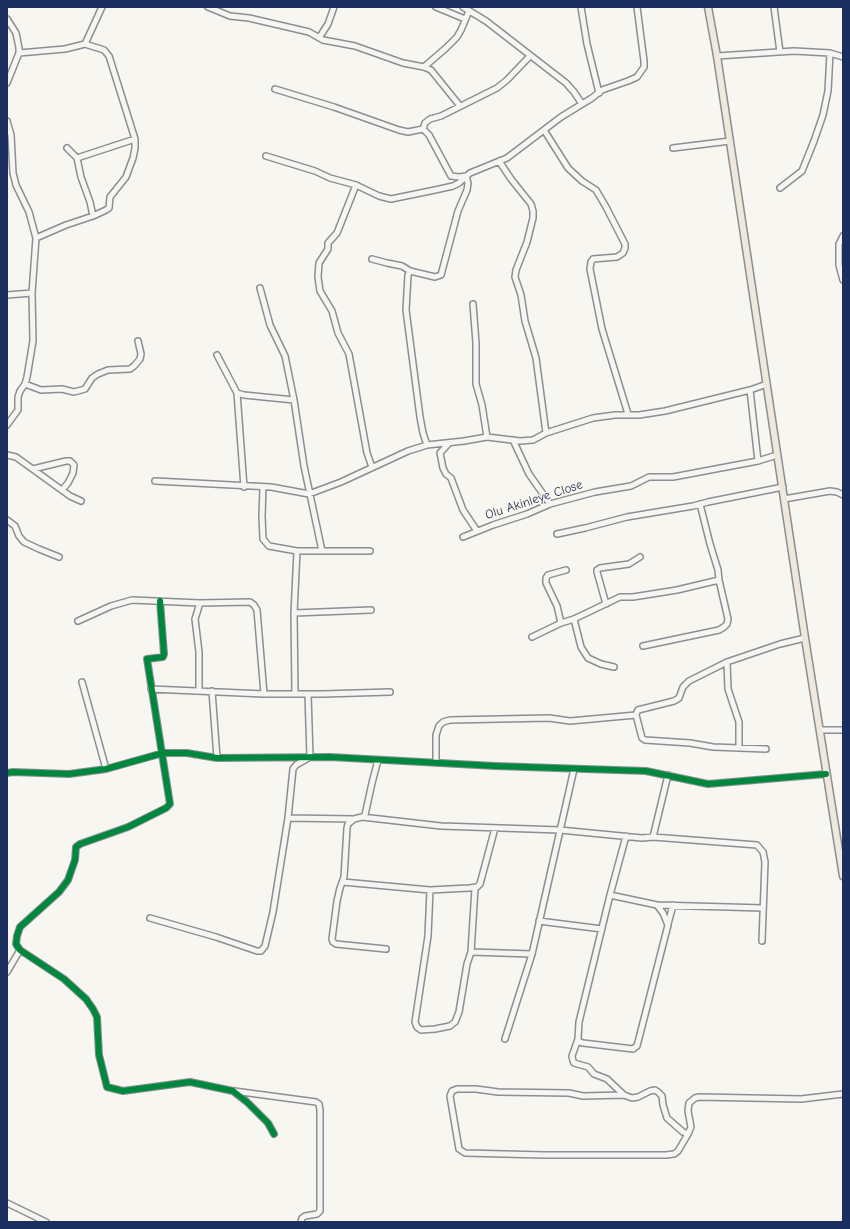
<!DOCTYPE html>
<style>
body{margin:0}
#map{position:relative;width:850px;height:1229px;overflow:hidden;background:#f8f6f0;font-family:"Comic Neue",sans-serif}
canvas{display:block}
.frame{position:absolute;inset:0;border:8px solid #1b2f5e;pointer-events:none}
</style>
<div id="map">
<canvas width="850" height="1229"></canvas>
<div class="frame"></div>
</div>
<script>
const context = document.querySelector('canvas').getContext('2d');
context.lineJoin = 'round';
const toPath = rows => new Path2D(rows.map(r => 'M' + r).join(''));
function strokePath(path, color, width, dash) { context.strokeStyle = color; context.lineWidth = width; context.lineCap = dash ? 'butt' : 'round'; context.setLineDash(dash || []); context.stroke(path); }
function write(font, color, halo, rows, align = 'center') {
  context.font = font + ' "Comic Neue",sans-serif'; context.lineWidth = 3; context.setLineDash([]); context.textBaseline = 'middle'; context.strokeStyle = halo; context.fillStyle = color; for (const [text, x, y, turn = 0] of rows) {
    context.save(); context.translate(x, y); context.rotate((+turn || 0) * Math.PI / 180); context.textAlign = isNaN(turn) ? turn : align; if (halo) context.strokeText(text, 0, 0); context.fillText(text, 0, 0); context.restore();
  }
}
const minor = toPath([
 [208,7,230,16,249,18,309,32,323,40,355,46,403,63,424,67,431,70,460,106],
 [436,7,465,19],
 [463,7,486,21,566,83,574,92,582,104],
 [581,7,587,44,599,93],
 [774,7,780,52],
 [7,19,16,33,19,48,19,53,7,83],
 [319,38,328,24,334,7],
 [85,44,102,7],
 [19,53,65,49,85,44,104,50,109,56,135,139,135,148,133,158,126,177,110,197,109,208,106,210,93,216,66,225,36,238],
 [717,56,794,51,830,53,843,57],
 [424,67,446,48,457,37,461,30,469,11],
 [275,89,334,107,399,130,408,132,423,129,429,135,451,176,459,177,466,176,468,183,467,190,458,211,441,275,435,277,410,271,402,266,387,263,372,259],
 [7,121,11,135,13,173,16,185,29,212,36,238,32,293,33,341,27,377,25,384,20,391,18,397,18,410,7,425],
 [423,129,425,123,430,119,441,116,497,88,507,80,530,56],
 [544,130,568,168,582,181,596,190,606,207,625,244,625,248,623,253,617,257,593,259,591,262,590,269,602,329,628,414],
 [67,148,77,158,81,177,90,202,93,216],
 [673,148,730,141],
 [266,156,315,171,330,178,356,185,379,196,391,199,435,190,453,186,459,183,470,173,507,158,561,117,592,98,602,90,628,81,637,77,644,67,644,61,637,7],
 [77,158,135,139],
 [499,161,511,179,531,204,533,211,533,218,527,242,516,270,515,277,521,295,525,321,536,358,546,433],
 [356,185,337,233,328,243,328,249,319,263,318,277,320,291,332,311,338,333,349,354,367,453,372,467],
 [780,188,802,171,814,141,823,115,828,91,830,53],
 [843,236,839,244,839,265,843,280],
 [410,271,408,275,406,310,420,417,423,433,427,445],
 [260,288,270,325,285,356,294,400,304,466,322,551],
 [7,295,32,293],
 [473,304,476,343,476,384,482,405,487,437],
 [217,355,237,393,244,395,294,400],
 [25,384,41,390,62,389,74,392,85,389,92,378,98,374,108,370,130,369,134,366,140,359,141,354,138,341],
 [750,390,758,461],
 [237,393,244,487],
 [513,440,529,474,550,504],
 [449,443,440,453,443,468,446,474,451,478,463,510,477,531],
 [7,455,16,457,70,496,81,501],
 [33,469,66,461,70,461,74,465,73,473,68,483,62,490],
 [155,481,271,487,309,494,341,482,408,451,427,445,464,441,487,437,520,441,533,440,546,433,593,418,615,415,639,415,665,411,750,390,767,384],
 [263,487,262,516,263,539,269,546,297,551,370,551],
 [784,499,830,491,837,492,843,495],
 [7,520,15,526,19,536,24,542,39,549,59,557],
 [557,534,585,528,627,517,693,506,708,502,783,487],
 [463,537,493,525,527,514,550,504,595,492,631,486,649,477,673,477,758,461,777,455],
 [160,601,164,654,163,657,147,659,170,804,166,808,128,827,80,844,76,847,75,860,68,880,59,892,20,927,17,936,16,944,20,950,64,979,86,999,93,1009,97,1017,99,1055,107,1087,123,1091,190,1082,233,1091,247,1102,268,1123,274,1134],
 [606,604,597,572,597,570,600,568,629,564,640,557],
 [294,613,371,610],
 [574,619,581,647,588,658,601,664,614,667],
 [78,621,111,606,132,600,200,603,250,602,254,605,257,610,264,694],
 [561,623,557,606,546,583,546,578,548,575,566,570],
 [532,637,561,623,574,619,620,597,633,597,677,590,719,580,718,570,710,544,700,504],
 [643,646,719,630,724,627,727,624,728,619,719,580],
 [727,662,728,689,739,722,739,748],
 [82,682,106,769],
 [151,689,264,694,323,694,390,692],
 [199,691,199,652,195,619,200,603],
 [212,691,217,758],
 [295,694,294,613,297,551],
 [820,730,843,730],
 [766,749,713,747,690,743,645,740,642,738,636,715,637,712,638,710,674,701,679,698,683,687,689,681,727,662,780,644,805,638],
 [378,760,372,783,365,815,362,817,354,819,348,824,347,828,344,877,340,888,337,901,332,939,333,942,336,944,386,949],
 [436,763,436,735,439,726,443,722,450,720,549,718,570,721,636,715],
 [7,773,13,772,69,774,106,769,163,753,187,753,217,758,330,757,495,766,646,771,708,784,826,774],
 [362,817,441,826,560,830,642,838,653,837,757,845,763,852,765,862,762,941],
 [288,818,354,819],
 [653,837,668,775],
 [343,882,430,890,469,888,477,887,480,884,495,828],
 [430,890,428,936,415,1022,417,1027,421,1030,435,1029,450,1026,455,1022,459,1012,467,964,471,952,475,888],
 [610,895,657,905,663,913,668,925,637,1046,633,1049,583,1043,579,1042,578,1039,579,1022,610,895,626,836],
 [657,905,763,908],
 [150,918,216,937,257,951,261,951,265,946,273,912,288,818,293,769,296,765,310,757,308,694],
 [539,921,602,929],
 [668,924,673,905],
 [471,952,532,954],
 [7,972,20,950],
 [505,1039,532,954,574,769],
 [578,1039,572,1056,573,1061,574,1063,588,1067,594,1074,607,1079,624,1095,632,1098,638,1097,650,1091,655,1090,658,1092,662,1096,663,1105,667,1118,683,1132,688,1134],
 [234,1091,316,1102,319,1104,320,1110,320,1211,317,1214,305,1216,302,1218,301,1222],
 [624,1095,583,1096,569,1093,498,1092,476,1089,457,1089,452,1091,450,1096,459,1149,465,1153,544,1155,666,1155,674,1154,678,1151,688,1134,691,1127,688,1111,689,1103,695,1098,699,1097,801,1099,843,1094],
 [7,1203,46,1222]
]);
const major = toPath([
 [708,7,717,56,805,638,843,876]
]);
const cycleway = toPath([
 [160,601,164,654,163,657,147,659,170,804,166,808,128,827,80,844,76,847,75,860,68,880,59,892,20,927,17,936,16,944,20,950,64,979,86,999,93,1009,97,1017,99,1055,107,1087,123,1091,190,1082,233,1091,247,1102,268,1123,274,1134],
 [7,773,13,772,69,774,106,769,163,753,187,753,217,758,330,757,495,766,646,771,708,784,826,774]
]);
const streetNames = [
 ["Olu Akinleye Close",534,500,-18]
];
strokePath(minor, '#8b8e94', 8);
strokePath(major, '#8b8e94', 9);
strokePath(minor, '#f6f5f1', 5);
strokePath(major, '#eee8dd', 6);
strokePath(cycleway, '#00873e', 6);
write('13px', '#1b2f5e', '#fbf7ec', streetNames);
</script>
